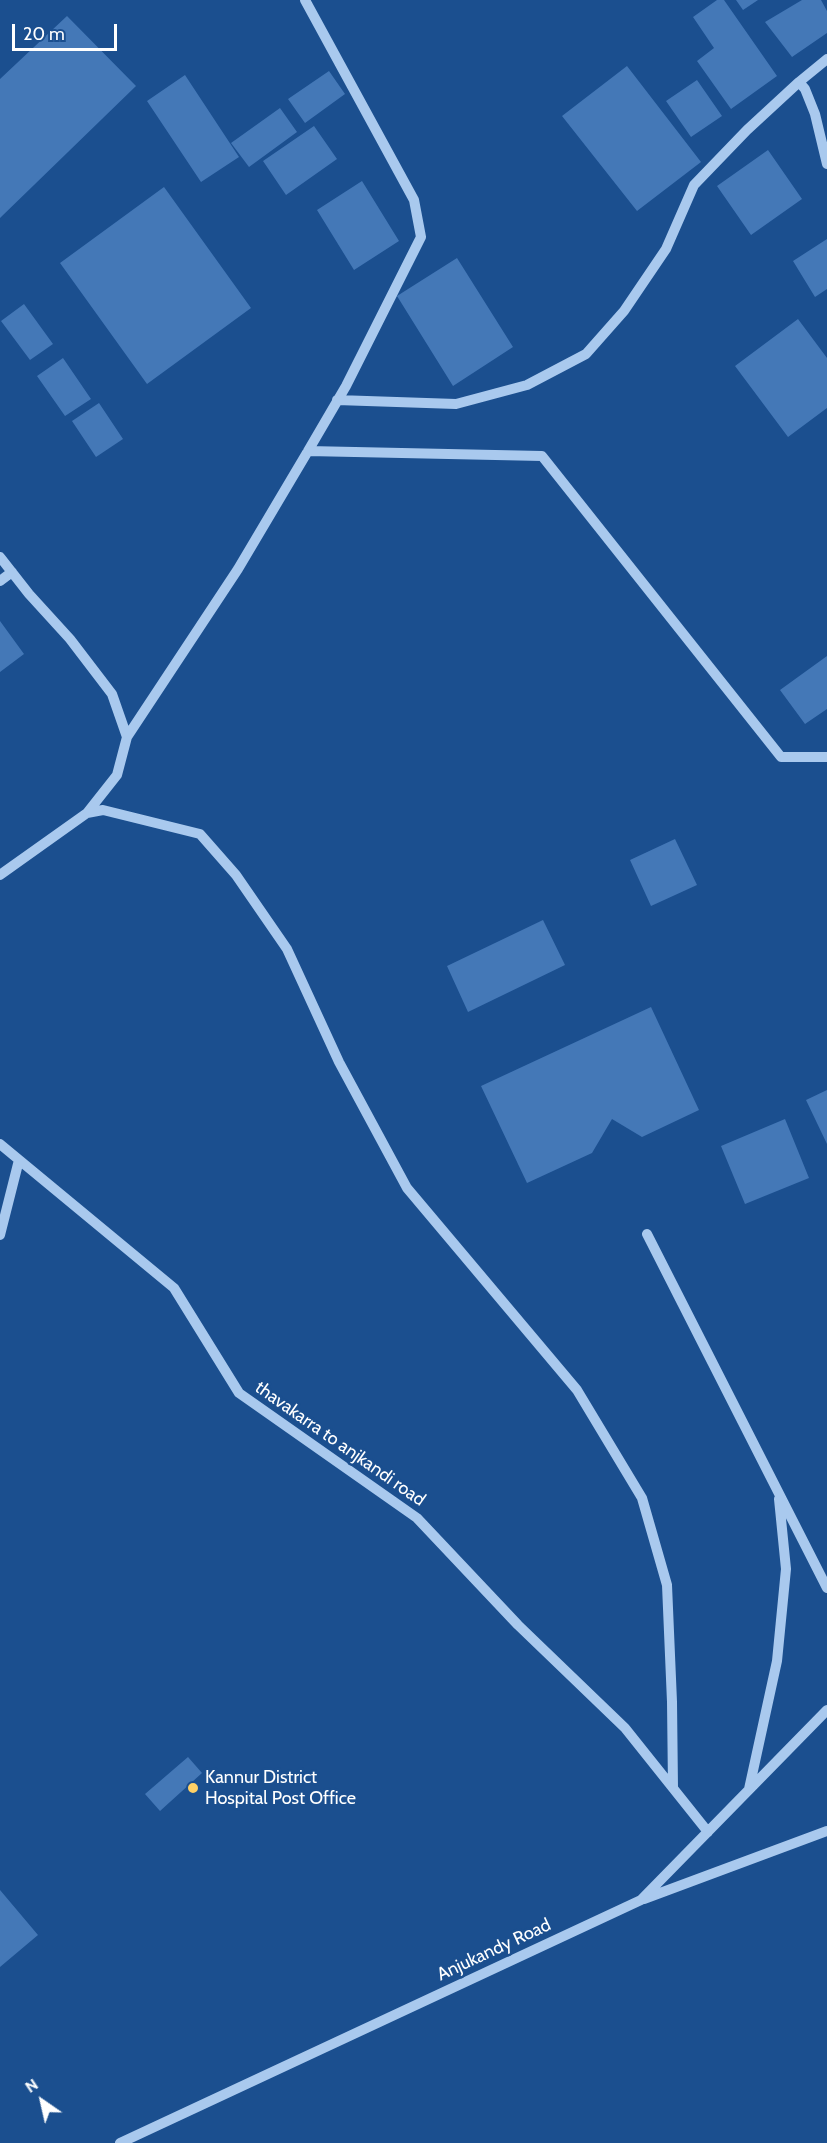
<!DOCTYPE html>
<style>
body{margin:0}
#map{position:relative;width:827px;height:2143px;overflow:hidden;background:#1b4f8f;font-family:Cabin,sans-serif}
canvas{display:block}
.north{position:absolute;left:12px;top:2071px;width:60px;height:60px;-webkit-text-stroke:4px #1b4f8f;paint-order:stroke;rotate:326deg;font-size:16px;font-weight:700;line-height:24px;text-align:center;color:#fff}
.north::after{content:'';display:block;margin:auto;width:21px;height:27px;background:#fff;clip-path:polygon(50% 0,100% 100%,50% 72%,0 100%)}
.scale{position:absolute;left:12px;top:24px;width:105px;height:27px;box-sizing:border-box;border:3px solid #fff;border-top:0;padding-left:8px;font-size:18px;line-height:21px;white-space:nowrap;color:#fff;-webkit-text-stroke:4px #1b4f8f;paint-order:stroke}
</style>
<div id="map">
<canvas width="827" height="2143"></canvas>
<div class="north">N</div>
<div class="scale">20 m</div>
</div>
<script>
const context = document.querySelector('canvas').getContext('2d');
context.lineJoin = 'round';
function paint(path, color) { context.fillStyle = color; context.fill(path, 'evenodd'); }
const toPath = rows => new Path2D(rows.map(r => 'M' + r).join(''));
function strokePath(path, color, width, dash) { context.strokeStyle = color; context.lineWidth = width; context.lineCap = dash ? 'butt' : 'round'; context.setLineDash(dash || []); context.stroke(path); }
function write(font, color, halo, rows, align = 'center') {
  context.font = font + ' Cabin,sans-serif'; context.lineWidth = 5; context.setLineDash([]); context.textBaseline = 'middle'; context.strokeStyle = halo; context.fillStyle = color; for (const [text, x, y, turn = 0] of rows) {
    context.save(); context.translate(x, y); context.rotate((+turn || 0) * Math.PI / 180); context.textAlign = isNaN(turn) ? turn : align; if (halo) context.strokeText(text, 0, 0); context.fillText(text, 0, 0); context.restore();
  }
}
const building = toPath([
 [717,0,724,0,777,76,731,109,697,61,714,48,693,17],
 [736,0,758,0,743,10],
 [802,0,821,0,827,11,827,33,792,57,765,22],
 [67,16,136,86,0,218,0,79],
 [627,66,701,162,637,211,562,116],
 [329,71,345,94,305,123,288,99],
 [185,75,239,157,201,182,147,101],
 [697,80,722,116,691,137,666,101],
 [280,108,297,132,249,167,231,143],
 [314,126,337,159,286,195,263,161],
 [768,150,802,199,751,235,717,186],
 [362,181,399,241,354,270,317,210],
 [164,187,251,308,147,384,60,263],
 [827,239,827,289,815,297,793,261],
 [457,258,513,347,453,386,397,296],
 [24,304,53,344,30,360,1,321],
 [798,319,827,358,827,408,788,437,735,366],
 [63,358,91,399,65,416,37,376],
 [99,403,123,439,96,457,72,421],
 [0,621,24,654,0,672],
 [827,656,827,709,805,724,780,690],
 [675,839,697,885,651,906,630,860],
 [543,920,565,965,468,1012,447,966],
 [651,1007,699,1110,642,1137,612,1119,592,1153,527,1183,481,1086],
 [827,1090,827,1144,806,1100],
 [785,1119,809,1178,745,1204,721,1146],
 [188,1757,202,1773,160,1811,145,1794],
 [0,1890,38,1935,0,1967]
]);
const minor = toPath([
 [799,82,805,89,815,114,827,164],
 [337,400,456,404,527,385,586,354,624,311,666,249,694,185,747,130,799,82,827,59],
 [308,451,542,456,781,757,827,757],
 [0,557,29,594,70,639,112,694,127,737,117,775,87,813,0,875],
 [0,581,12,572],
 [127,737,238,569,308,451,346,386,421,237,414,200,305,0],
 [87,813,103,810,200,834,236,875,287,949,339,1062,407,1188,577,1390,642,1498,667,1585,672,1702,673,1788],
 [0,1144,174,1288,239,1393,417,1518,518,1625,625,1728,708,1832],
 [647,1234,827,1588],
 [0,1235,19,1160],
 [749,1789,777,1661,786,1569,779,1499],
 [644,1899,827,1831],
 [120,2143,641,1900,827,1710]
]);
const markers = [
 [193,1788,6,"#ffd166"]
];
const streetNames = [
 ["thavakarra to anjkandi road",340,1444,35],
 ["Anjukandy Road",494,1950,-25]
];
const poiNames = [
 ["Kannur District",205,1778],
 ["Hospital Post Office",205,1799]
];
paint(building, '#4478b7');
strokePath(minor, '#a9c9ee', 10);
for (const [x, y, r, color] of markers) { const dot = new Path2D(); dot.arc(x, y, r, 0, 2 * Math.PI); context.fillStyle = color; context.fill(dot); strokePath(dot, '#1b4f8f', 2); }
write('18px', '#fff', '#1b4f8f', streetNames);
write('18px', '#fff', '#1b4f8f', poiNames, 'left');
</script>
